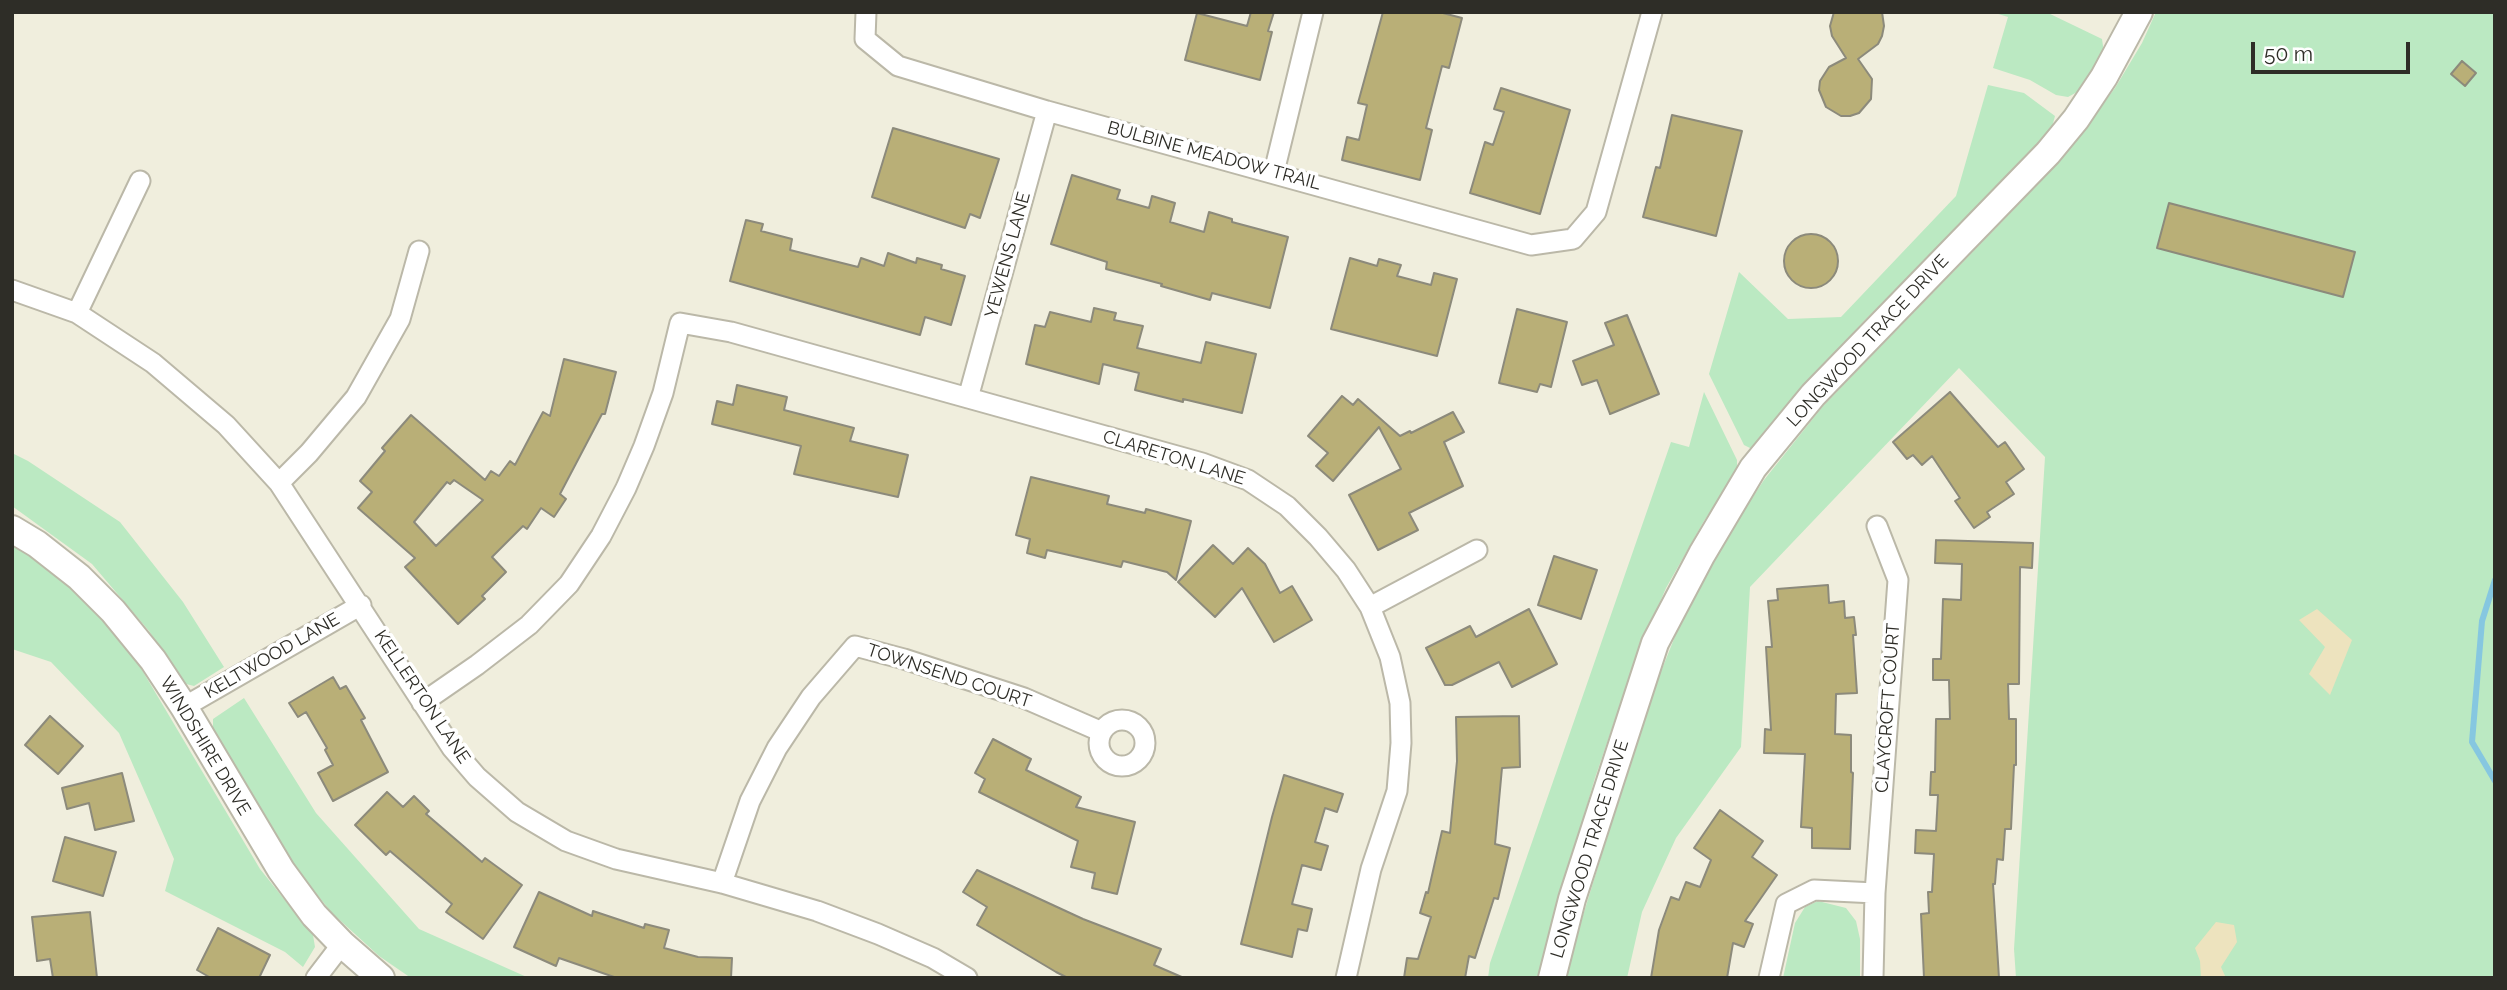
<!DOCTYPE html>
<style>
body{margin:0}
#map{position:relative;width:2507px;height:990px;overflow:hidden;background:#f0eedd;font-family:Raleway,sans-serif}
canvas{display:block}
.frame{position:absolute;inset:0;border:14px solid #2e2d27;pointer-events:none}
.scale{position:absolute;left:2251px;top:42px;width:159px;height:32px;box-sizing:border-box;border:4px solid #2e2d27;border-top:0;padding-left:9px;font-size:21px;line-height:24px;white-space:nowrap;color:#2e2d27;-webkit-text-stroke:5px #fff;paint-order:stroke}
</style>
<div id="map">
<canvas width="2507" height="990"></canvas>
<div class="frame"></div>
<div class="scale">50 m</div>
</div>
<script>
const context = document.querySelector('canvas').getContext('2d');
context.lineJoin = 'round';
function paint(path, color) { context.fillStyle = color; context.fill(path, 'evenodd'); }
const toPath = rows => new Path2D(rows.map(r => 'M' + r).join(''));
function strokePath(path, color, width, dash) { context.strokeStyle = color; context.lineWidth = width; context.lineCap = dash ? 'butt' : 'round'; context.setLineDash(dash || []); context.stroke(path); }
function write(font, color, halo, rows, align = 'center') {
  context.font = font + ' Raleway,sans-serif'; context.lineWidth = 7; context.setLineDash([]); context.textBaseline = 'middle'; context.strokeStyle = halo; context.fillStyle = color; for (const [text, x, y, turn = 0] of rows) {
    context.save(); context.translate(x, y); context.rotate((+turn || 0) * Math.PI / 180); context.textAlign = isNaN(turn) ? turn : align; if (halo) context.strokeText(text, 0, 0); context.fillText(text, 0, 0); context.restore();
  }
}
const green = toPath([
 [1992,12,2046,12,2102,39,2104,53,2079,91,2068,97,2056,95,2030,80,1993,68,2008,17],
 [2156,12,2495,12,2495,978,2016,978,2014,949,2045,457,1959,368,1750,587,1741,747,1676,838,1642,912,1627,978,1566,978,1569,961,1628,769,1660,674,1686,609,1723,542,1764,480,1823,406,2021,202,2080,134,2115,88,2142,43],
 [1988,85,2024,93,2055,116,2051,131,1981,206,1864,321,1792,401,1752,449,1744,445,1709,374,1739,272,1788,319,1841,317,1956,196],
 [1704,392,1737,460,1737,472,1704,521,1666,588,1635,661,1595,778,1554,919,1541,978,1488,978,1490,963,1671,442,1689,447],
 [12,453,28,461,120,522,183,602,224,667,194,686,182,683,149,631,92,564,12,506],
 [12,537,112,623,142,670,260,869,313,935,315,947,303,967,285,952,165,891,174,859,119,733,51,662,12,649],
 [244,698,316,813,419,929,529,978,411,978,379,956,332,913,283,853,213,734,213,719],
 [1818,901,1846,908,1856,921,1860,939,1860,978,1783,978,1795,923,1805,907]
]);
const sand = toPath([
 [2317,609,2352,640,2330,695,2309,674,2325,647,2299,620],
 [2216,922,2234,925,2237,942,2221,967,2226,978,2201,978,2200,961,2195,948]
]);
const stream = toPath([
 [2495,580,2482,621,2472,742,2495,781]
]);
const building = toPath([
 [1251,12,1274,12,1268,31,1272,32,1260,80,1185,60,1197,13,1247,26,1251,12],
 [1383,12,1439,12,1462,18,1449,68,1442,66,1426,128,1432,130,1420,180,1342,160,1347,137,1359,140,1367,105,1358,103,1383,12],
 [1834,12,1882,12,1884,26,1882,36,1878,44,1858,59,1872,79,1871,99,1859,113,1850,116,1841,116,1826,107,1819,90,1820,81,1829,67,1846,58,1832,36,1830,26,1834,12],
 [2462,61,2476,73,2465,86,2451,74,2462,61],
 [1501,88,1570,110,1540,214,1470,193,1485,142,1493,145,1504,112,1494,109,1501,88],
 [1672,115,1742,131,1716,236,1643,217,1656,167,1660,168,1672,115],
 [893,128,999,159,980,218,970,214,965,228,872,197,893,128],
 [1072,175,1120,190,1117,199,1149,208,1152,196,1175,203,1170,222,1204,232,1209,212,1232,219,1232,222,1288,237,1270,308,1212,293,1210,300,1161,286,1162,284,1106,269,1107,262,1051,244,1072,175],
 [2169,203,2355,252,2343,297,2157,248,2169,203],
 [746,220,763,224,761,231,792,239,790,250,858,267,861,258,884,266,888,253,916,263,917,258,942,265,941,269,965,276,951,325,925,317,920,335,730,281,746,220],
 '1784 261a27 27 0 1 1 54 0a27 27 0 1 1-54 0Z',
 [1350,258,1377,266,1379,259,1401,265,1397,276,1431,285,1434,273,1457,279,1437,356,1331,329,1350,258],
 [1094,308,1116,313,1114,320,1143,326,1137,348,1201,363,1206,342,1256,354,1242,413,1183,399,1183,402,1135,390,1139,373,1103,364,1099,384,1026,364,1035,325,1045,327,1050,312,1091,322,1094,308],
 [1517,309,1567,322,1551,387,1540,384,1537,392,1499,383,1517,309],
 [1627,315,1659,394,1610,414,1597,380,1582,385,1573,361,1614,345,1605,323,1627,315],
 [564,359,616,372,605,414,602,414,560,494,566,499,554,517,541,508,527,529,523,526,492,557,506,572,482,596,485,599,458,624,405,567,415,558,358,508,372,492,360,481,385,451,382,448,411,415,485,480,491,471,499,476,510,461,515,465,543,412,550,416,564,359],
 [454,480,483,500,436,546,414,522,447,482,450,484,454,480],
 [737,385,787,397,784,410,854,428,850,441,908,455,898,497,794,474,801,446,712,424,717,401,733,405,737,385],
 [1950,392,1998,447,2005,442,2024,469,2006,482,2014,494,1987,512,1990,517,1974,528,1955,501,1960,498,1932,456,1922,465,1913,455,1907,459,1893,442,1950,392],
 [1342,396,1353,405,1358,399,1400,436,1410,431,1411,433,1453,412,1464,432,1444,442,1463,486,1409,513,1418,530,1378,550,1349,495,1401,469,1379,427,1333,481,1316,466,1328,453,1308,436,1342,396],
 [1031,477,1109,496,1107,504,1145,513,1146,509,1191,521,1176,580,1167,572,1123,561,1121,567,1047,550,1045,558,1027,553,1030,539,1016,535,1031,477],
 [1936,540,2033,543,2032,568,2020,567,2019,684,2008,684,2009,719,2016,719,2016,765,2014,765,2011,829,2005,829,2003,860,1997,859,1995,884,1993,884,1999,978,1924,978,1921,914,1929,913,1928,892,1932,892,1934,854,1915,853,1916,830,1936,831,1938,795,1930,795,1931,772,1935,772,1936,719,1950,719,1949,680,1933,680,1933,659,1941,659,1943,599,1961,600,1962,564,1935,563,1936,540],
 [1213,545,1233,564,1248,548,1265,564,1280,593,1292,586,1312,620,1274,642,1242,588,1215,617,1178,582,1213,545],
 [1554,556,1597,570,1581,619,1538,605,1554,556],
 [1828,585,1829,603,1844,601,1845,618,1854,617,1856,635,1853,635,1857,693,1836,694,1835,734,1851,735,1851,772,1853,773,1850,849,1812,848,1812,828,1801,827,1805,754,1764,753,1765,729,1771,730,1766,647,1772,647,1768,601,1778,600,1777,589,1828,585],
 [1529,609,1557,664,1512,687,1499,662,1452,685,1445,685,1426,648,1470,626,1476,637,1529,609],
 [333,677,340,689,346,686,365,718,361,720,388,772,333,801,318,773,333,765,325,750,327,748,306,712,298,717,289,703,333,677],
 [50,716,83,746,58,774,25,745,50,716],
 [1519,716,1520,767,1502,768,1495,844,1510,848,1498,899,1494,898,1475,958,1469,956,1465,978,1404,978,1407,958,1418,959,1431,917,1420,913,1426,892,1428,893,1442,831,1450,833,1457,761,1456,717,1519,716],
 [993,739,1031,759,1026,770,1081,797,1076,807,1135,822,1117,894,1092,888,1095,873,1071,867,1078,841,979,792,985,779,975,773,993,739],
 [122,773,134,821,95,830,89,803,67,809,62,788,122,773],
 [1284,775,1343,794,1337,812,1325,808,1315,842,1328,846,1321,870,1302,865,1292,904,1312,909,1307,931,1298,929,1292,957,1241,944,1272,817,1284,775],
 [387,792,403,807,414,796,429,811,426,814,482,862,485,858,522,885,483,939,446,912,452,904,390,851,386,855,355,825,387,792],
 [1720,810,1763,841,1752,857,1777,875,1745,921,1753,924,1744,947,1733,943,1727,978,1651,978,1659,930,1671,897,1679,900,1686,882,1700,887,1711,860,1694,848,1720,810],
 [65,837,116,852,103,896,53,881,65,837],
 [977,870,1083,919,1161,949,1154,965,1184,978,1068,978,1056,972,977,925,987,907,963,892,977,870],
 [539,892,592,916,593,911,644,928,645,924,669,930,664,948,698,957,732,958,731,978,617,978,559,958,556,966,514,947,539,892],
 [90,912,97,978,53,978,50,959,37,961,32,917,90,912],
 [218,928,270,955,259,978,211,978,197,970,218,928]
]);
const street = toPath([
 [866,12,865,39,898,66,1047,111,1531,245,1573,239,1596,212,1652,12],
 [1274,172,1313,12],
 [12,290,77,313,153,363,226,425,279,483,452,748,477,777,517,812,566,841,616,859,722,883,817,911,878,934,933,958,967,978],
 [77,313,140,181],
 [968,398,1047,111],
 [279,483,309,453,356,397,400,319,419,251],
 [1370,607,1477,550],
 [422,703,477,665,529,625,569,584,601,536,626,488,644,446,663,393,680,323,731,332,1202,463,1248,480,1287,506,1318,537,1346,570,1370,607,1390,657,1400,703,1401,743,1397,791,1371,869,1346,978],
 [184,707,361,605],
 '1099 743a23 23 0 1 1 46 0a23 23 0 1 1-46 0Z',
 [722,883,750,801,777,748,811,697,855,646,904,659,1024,698,1102,732],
 [316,978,342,944],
 [1769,978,1786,904,1814,890,1875,893],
 [1873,978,1875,893,1898,580,1877,526]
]);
const secondary = toPath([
 [12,529,37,544,79,577,113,611,153,660,184,707,281,870,314,915,342,944,381,978],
 [1552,978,1572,899,1655,643,1702,554,1753,468,1813,395,2048,153,2076,119,2104,77,2139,12]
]);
const streetNames = [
 ["BULBINE MEADOW TRAIL",1214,156,15],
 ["YEWENS LANE",1008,255,-75],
 ["LONGWOOD TRACE DRIVE",1868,341,-47],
 ["CLARETON LANE",1174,458,17],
 ["KELTWOOD LANE",272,656,-30],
 ["TOWNSEND COURT",949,676,18],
 ["KELLERTON LANE",422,697,56],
 ["CLAYCROFT COURT",1888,708,-86],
 ["WINDSHIRE DRIVE",205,746,59],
 ["LONGWOOD TRACE DRIVE",1590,849,-73]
];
paint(green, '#bbe9c2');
paint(sand, '#ede3be');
strokePath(stream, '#86c7e0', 6);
paint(building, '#b9af77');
strokePath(building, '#8c8a7b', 2);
strokePath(street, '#bbb8a8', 23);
strokePath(secondary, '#bbb8a8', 30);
strokePath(street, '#fff', 19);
strokePath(secondary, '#fff', 26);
write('18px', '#2e2d27', '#fff', streetNames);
</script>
